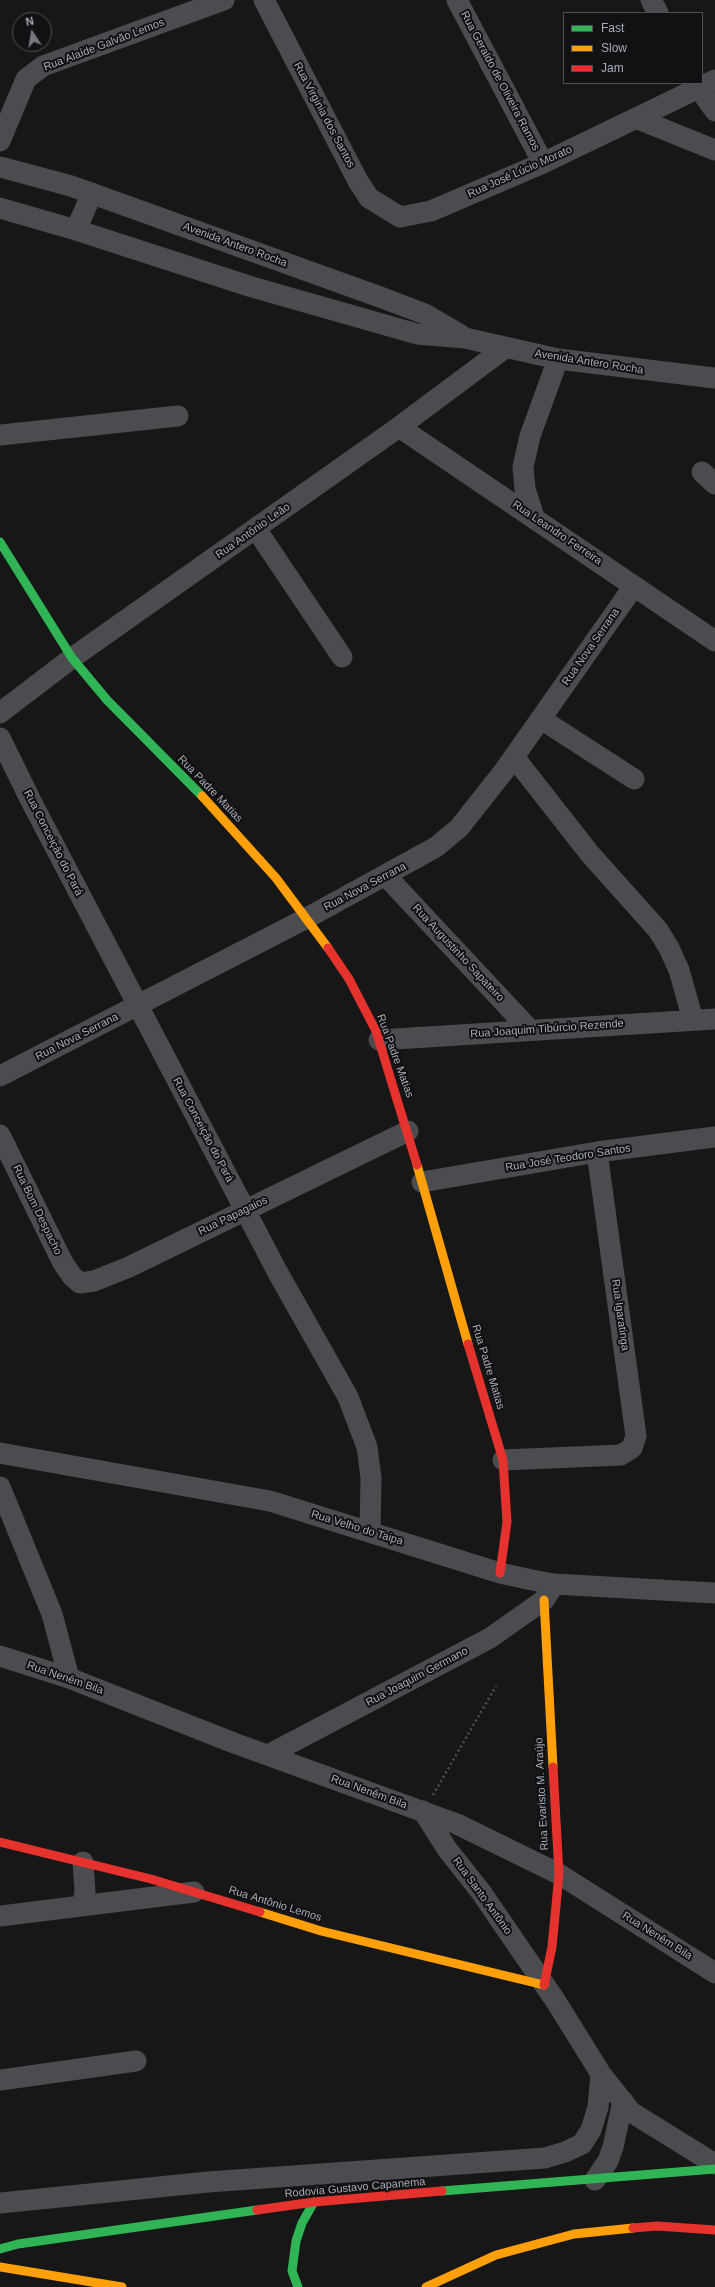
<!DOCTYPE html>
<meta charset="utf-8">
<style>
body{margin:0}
#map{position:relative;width:715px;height:2287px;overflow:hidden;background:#171717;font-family:Arial,sans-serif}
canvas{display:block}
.legend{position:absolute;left:563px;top:12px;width:140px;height:72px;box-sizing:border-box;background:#111113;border:1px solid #4d4f55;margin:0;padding:5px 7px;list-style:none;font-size:12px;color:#a8adb8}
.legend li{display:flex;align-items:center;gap:8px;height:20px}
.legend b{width:20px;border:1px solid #4d4f55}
.north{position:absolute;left:12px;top:12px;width:40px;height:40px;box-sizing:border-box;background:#111113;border:1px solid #4d4f55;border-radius:50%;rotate:348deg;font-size:11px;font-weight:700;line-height:16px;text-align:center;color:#a8adb8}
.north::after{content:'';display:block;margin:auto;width:14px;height:18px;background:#757880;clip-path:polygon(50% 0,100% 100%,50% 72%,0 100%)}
</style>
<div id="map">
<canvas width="715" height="2287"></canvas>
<ul class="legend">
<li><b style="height:5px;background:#30b455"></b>Fast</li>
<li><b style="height:5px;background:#ff9f0a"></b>Slow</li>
<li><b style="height:5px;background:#e5322d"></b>Jam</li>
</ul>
<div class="north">N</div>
</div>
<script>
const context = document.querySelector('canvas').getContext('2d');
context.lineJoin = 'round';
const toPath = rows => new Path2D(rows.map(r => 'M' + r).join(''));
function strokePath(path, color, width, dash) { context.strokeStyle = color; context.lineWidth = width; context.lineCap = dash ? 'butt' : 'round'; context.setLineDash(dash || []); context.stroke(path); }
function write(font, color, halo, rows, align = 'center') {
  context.font = font + ' Arial,sans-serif'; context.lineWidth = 4; context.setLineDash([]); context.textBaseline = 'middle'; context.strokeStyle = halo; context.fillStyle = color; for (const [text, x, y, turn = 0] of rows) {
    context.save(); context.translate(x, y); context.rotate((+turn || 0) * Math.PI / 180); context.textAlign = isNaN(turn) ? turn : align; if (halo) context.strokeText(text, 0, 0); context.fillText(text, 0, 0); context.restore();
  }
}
const path = toPath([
 [433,1795,496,1686]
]);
const street = toPath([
 [264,0,358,181,369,198,400,217,431,211,543,163,715,80],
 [457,0,543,163],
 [651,0,658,13],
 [695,83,715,111],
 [638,119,715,150],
 [0,141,26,79,43,66,224,0],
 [0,167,71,186,380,297,425,314,461,335],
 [0,208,76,230,252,287,417,334,465,338,558,359,715,378],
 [76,230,92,193],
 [399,427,715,641],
 [0,435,178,416],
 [702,472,715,484],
 [534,517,525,489,523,467,530,436,558,359],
 [256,529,342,657],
 [0,713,72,658,399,427,505,348],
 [541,719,634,779],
 [0,738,31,801,278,1273,348,1397,367,1447,371,1478,370,1532],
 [514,757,590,854,658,930,669,948,679,970,693,1020],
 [386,876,530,1030],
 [379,1040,715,1019],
 [0,1076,307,918,436,847,459,828,504,771,634,586],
 [0,1135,63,1263,72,1276,80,1283,94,1281,129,1267,408,1131],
 [422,1182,597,1152,715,1137],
 [0,1453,270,1501,500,1573,532,1580,554,1584,715,1593],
 [503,1460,621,1455,632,1448,636,1436,597,1152],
 [0,1487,52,1614,69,1678],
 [0,1656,69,1678,234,1743,457,1824,559,1874,715,1973],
 [268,1755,490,1638,544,1600,553,1586],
 [423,1811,447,1849,481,1892,555,2000,601,2074,631,2112,715,2164],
 [83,1906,85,1891,83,1862],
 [0,1916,194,1892],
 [0,2080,136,2061],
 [595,2180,608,2161,613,2147,623,2101],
 [0,2203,208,2182,545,2158,565,2152,582,2144,591,2130,598,2107,601,2074]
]);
const fast = toPath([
 [0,542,72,658,107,700,202,796],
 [442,2191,715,2169],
 [0,2249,18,2244,257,2210],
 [298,2287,292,2271,296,2241,302,2223,314,2202]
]);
const slow = toPath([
 [202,796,276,878,328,948],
 [417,1165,468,1344],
 [544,1600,553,1767],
 [260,1912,321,1931,544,1985],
 [0,2267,122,2287],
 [426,2287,496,2255,574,2234,633,2228]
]);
const jam = toPath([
 [328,948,349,979,376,1031,417,1165],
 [468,1344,503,1460,507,1522,500,1573],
 [0,1842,151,1879,260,1912],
 [544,1985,552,1947,559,1874,553,1767],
 [257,2210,314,2202,442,2191],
 [633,2228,657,2226,715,2230]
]);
const streetNames = [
 ["Rua Alaíde Galvão Lemos",104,45,-21],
 ["Rua Geraldo de Oliveira Ramos",500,81,62],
 ["Rua Virginia dos Santos",324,115,62],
 ["Rua José Lúcio Morato",520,172,-24],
 ["Avenida Antero Rocha",235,245,20],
 ["Avenida Antero Rocha",589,362,9],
 ["Rua Antônio Leão",253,531,-35],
 ["Rua Leandro Ferreira",557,533,34],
 ["Rua Nova Serrana",591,647,-55],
 ["Rua Padre Matias",210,789,46],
 ["Rua Conceição do Pará",53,843,63],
 ["Rua Nova Serrana",365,887,-28],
 ["Rua Augustinho Sapateiro",458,953,47],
 ["Rua Joaquim Tibúrcio Rezende",547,1029,-4],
 ["Rua Nova Serrana",77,1037,-27],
 ["Rua Padre Matias",395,1056,70],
 ["Rua Conceição do Pará",203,1130,62],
 ["Rua José Teodoro Santos",568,1158,-9],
 ["Rua Bom Despacho",37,1210,64],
 ["Rua Papagaios",233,1216,-26],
 ["Rua Igaratinga",620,1315,82],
 ["Rua Padre Matias",488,1367,73],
 ["Rua Velho do Taipa",357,1528,17],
 ["Rua Joaquim Germano",417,1677,-28],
 ["Rua Nenêm Bila",65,1678,19],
 ["Rua Nenêm Bila",369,1792,20],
 ["Rua Evaristo M. Araújo",542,1794,-93],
 ["Rua Santo Antônio",482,1896,54],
 ["Rua Antônio Lemos",275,1904,17],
 ["Rua Nenêm Bila",657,1936,32],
 ["Rodovia Gustavo Capanema",355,2188,-5]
];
strokePath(path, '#4d4e52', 2.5, [2, 3]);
strokePath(street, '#4b4c50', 21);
strokePath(fast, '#30b455', 9);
strokePath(slow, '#ff9f0a', 9);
strokePath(jam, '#e5322d', 9);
write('11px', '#a8adb8', '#111113', streetNames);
</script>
